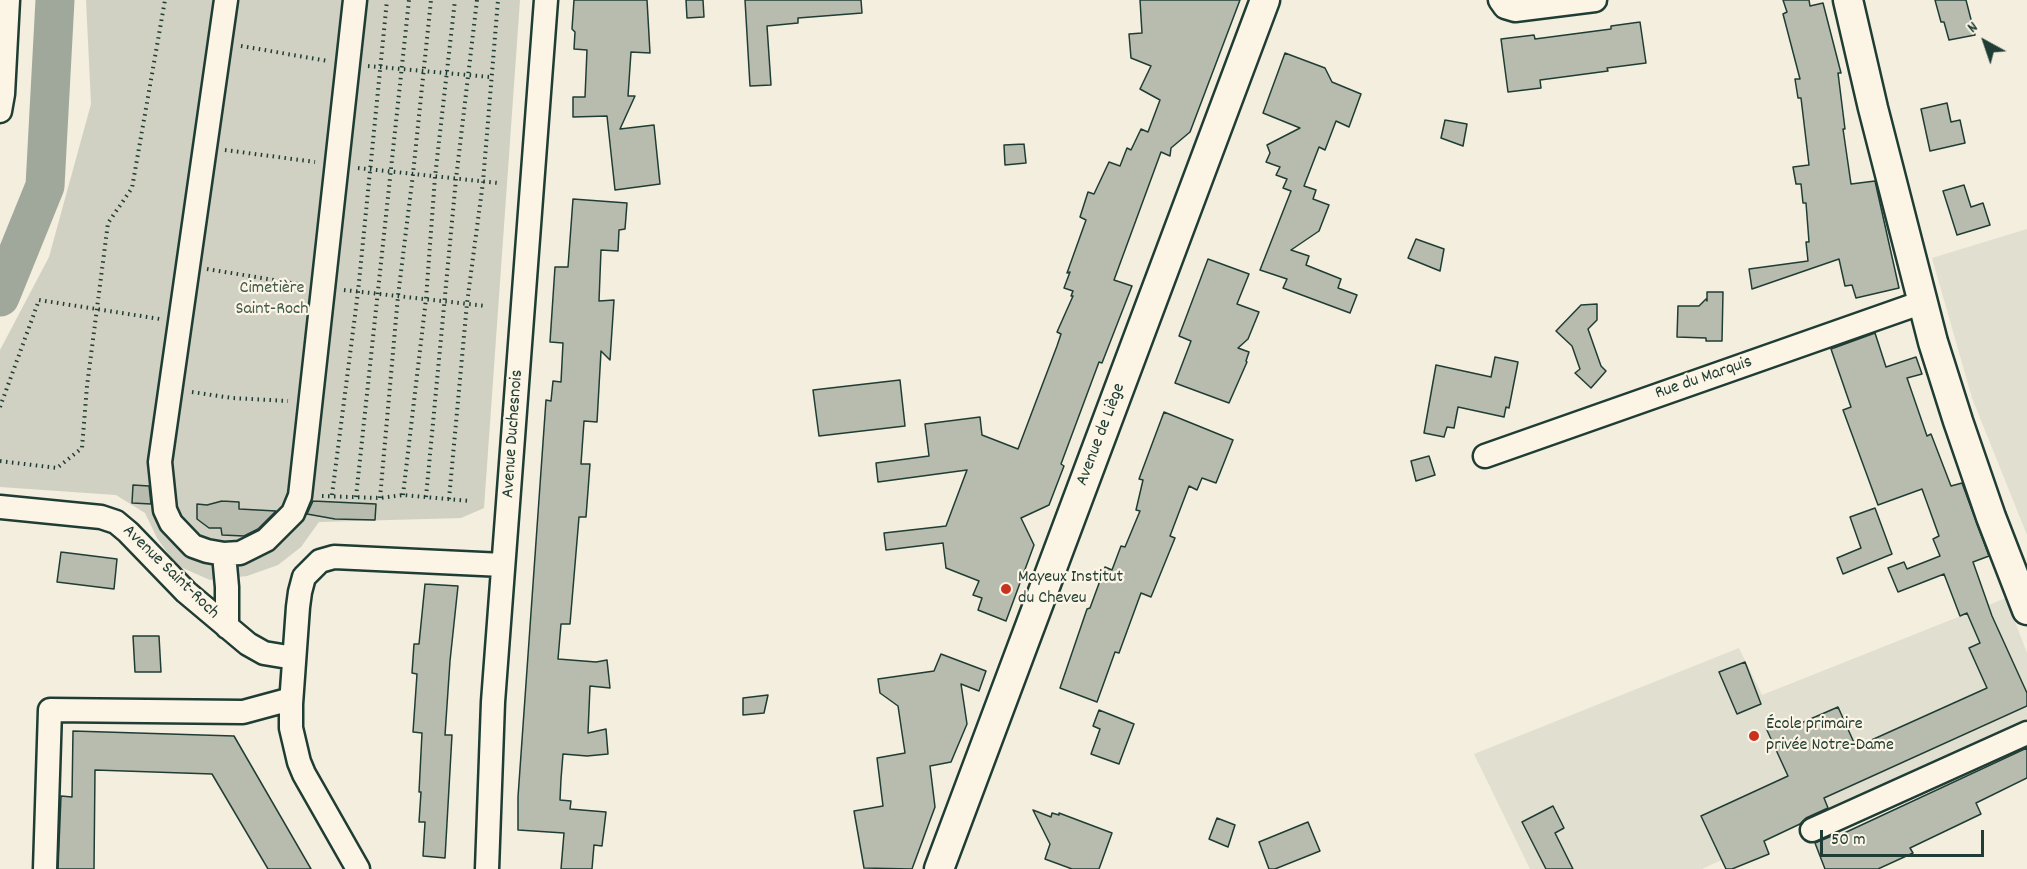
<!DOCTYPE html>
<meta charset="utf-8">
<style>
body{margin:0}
#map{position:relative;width:2027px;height:869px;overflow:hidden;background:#f3eede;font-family:Dekko,sans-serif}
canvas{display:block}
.north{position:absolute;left:1955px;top:12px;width:60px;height:60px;-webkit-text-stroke:4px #fcf5e5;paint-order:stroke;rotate:320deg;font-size:16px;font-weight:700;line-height:24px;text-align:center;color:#1f3d34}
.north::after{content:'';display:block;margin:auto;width:21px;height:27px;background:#1f3d34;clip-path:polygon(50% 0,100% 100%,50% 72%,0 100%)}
.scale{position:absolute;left:1820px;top:830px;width:164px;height:27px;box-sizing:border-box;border:3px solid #1f3d34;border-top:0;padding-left:8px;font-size:18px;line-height:21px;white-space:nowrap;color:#1f3d34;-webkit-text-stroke:4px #fcf5e5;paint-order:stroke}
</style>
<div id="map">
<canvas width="2027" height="869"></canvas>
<div class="north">N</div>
<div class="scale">50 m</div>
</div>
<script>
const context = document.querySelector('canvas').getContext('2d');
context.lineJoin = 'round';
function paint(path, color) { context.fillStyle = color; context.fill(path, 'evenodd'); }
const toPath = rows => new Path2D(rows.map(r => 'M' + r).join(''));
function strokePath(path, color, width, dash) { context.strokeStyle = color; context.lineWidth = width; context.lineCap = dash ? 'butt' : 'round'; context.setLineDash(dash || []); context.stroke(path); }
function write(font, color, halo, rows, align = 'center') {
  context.font = font + ' Dekko,sans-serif'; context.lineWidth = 4.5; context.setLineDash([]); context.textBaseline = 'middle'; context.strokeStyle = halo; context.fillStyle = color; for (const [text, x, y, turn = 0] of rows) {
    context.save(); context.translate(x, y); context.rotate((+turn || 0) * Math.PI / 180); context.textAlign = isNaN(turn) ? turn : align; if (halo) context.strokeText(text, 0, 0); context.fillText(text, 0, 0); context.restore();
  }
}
const built = toPath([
 [2027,229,2027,535,1972,398,1932,258],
 [2006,598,2027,653,2027,718,1702,869,1530,869,1474,754,1739,648,1762,695]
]);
const green = toPath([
 [86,0,520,0,484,508,461,518,319,522,301,547,278,565,247,576,210,580,176,565,157,538,145,513,116,495,0,487,0,350,49,257,91,104]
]);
const river = toPath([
 [0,297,45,186,55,0]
]);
const building = toPath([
 [574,0,647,0,650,53,631,52,628,96,635,96,620,129,654,125,660,184,615,190,607,116,573,117,573,97,585,97,587,50,574,49,575,32,572,29,574,0],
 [686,0,703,0,704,17,687,18,686,0],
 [745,0,861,0,862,13,798,18,798,23,767,26,771,85,750,86,745,0],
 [1140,0,1240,0,1190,132,1171,148,1170,156,1161,152,1114,280,1132,286,1102,363,1099,362,1061,464,1064,466,1049,505,1021,518,1034,545,1006,621,978,610,982,598,973,595,979,581,946,568,943,543,886,550,884,533,946,526,967,470,878,482,876,463,929,456,925,424,980,417,982,435,1018,449,1057,346,1061,334,1057,332,1073,296,1071,296,1073,291,1064,288,1070,272,1067,273,1086,220,1080,217,1088,192,1094,194,1109,162,1120,166,1127,148,1131,150,1141,129,1148,132,1160,100,1140,89,1151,66,1131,58,1129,34,1142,33,1140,0],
 [1783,0,1809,0,1810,6,1823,3,1841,73,1838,73,1845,129,1843,129,1851,184,1875,181,1899,288,1856,298,1852,285,1845,286,1839,259,1752,289,1749,269,1808,261,1806,242,1809,242,1806,203,1803,203,1801,184,1796,184,1793,167,1809,165,1801,98,1798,98,1795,79,1800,79,1783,14,1787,12,1783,0],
 [1935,0,1966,0,1975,35,1949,40,1944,22,1941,22,1935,0],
 [1640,22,1646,63,1607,68,1608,71,1540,80,1541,88,1508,92,1501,39,1534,35,1535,39,1611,29,1611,26,1640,22],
 [1285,53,1325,68,1332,82,1361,94,1349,127,1336,121,1325,150,1319,147,1304,186,1316,190,1313,199,1329,205,1319,231,1291,250,1309,256,1306,265,1341,279,1338,288,1357,295,1350,313,1283,288,1287,279,1260,270,1291,191,1283,188,1287,179,1276,175,1280,167,1266,162,1270,153,1267,145,1300,128,1263,113,1285,53],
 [1947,103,1951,122,1960,120,1965,143,1930,151,1921,109,1947,103],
 [1445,120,1467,124,1463,146,1441,138,1445,120],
 [1024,144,1026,163,1005,165,1004,145,1024,144],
 [1964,185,1971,207,1983,203,1990,225,1957,235,1943,191,1964,185],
 [573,199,627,203,625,229,619,230,618,251,601,250,599,301,614,300,610,360,601,351,597,422,584,421,581,464,590,464,586,517,579,517,570,624,561,624,558,659,596,662,607,660,610,688,590,686,588,733,606,729,608,754,587,756,563,754,561,779,560,800,571,801,570,809,606,812,602,846,594,845,592,869,561,869,564,833,518,830,518,797,546,400,551,401,553,381,561,382,563,343,550,342,555,267,568,267,573,199],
 [1416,239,1444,249,1440,271,1408,258,1416,239],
 [1208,259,1249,274,1237,304,1259,312,1248,339,1238,348,1249,352,1246,361,1247,362,1229,403,1175,383,1191,341,1179,336,1208,259],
 [1707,292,1723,292,1722,341,1706,341,1706,338,1677,337,1678,306,1699,306,1706,299,1707,301,1707,292],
 [1597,304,1597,320,1588,329,1601,366,1606,371,1591,388,1575,373,1580,369,1572,346,1556,331,1581,305,1597,304],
 [1875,333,1886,367,1916,357,1922,374,1907,378,1927,436,1931,434,1951,486,1962,483,1989,556,1973,562,1992,616,2027,693,2027,706,1824,798,1828,808,1806,818,1800,824,1764,841,1769,854,1732,869,1726,869,1701,816,1788,776,1766,728,1788,719,1792,727,1838,707,1856,747,1987,688,1969,648,1980,643,1967,613,1960,616,1944,574,1898,592,1888,568,1904,562,1907,569,1940,556,1933,539,1939,536,1922,489,1878,505,1843,410,1851,407,1831,349,1875,333],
 [1495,357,1518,362,1509,408,1506,407,1504,417,1458,407,1454,428,1447,427,1444,437,1424,433,1436,365,1491,377,1495,357],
 [900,380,905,426,819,436,813,390,900,380],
 [1164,412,1233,440,1216,483,1202,478,1197,490,1189,486,1170,536,1175,538,1151,597,1141,593,1119,653,1115,652,1097,702,1060,688,1087,609,1090,608,1105,567,1112,570,1121,546,1125,547,1140,511,1136,510,1143,480,1139,479,1164,412],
 [1429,456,1435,475,1416,481,1411,461,1429,456],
 [133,485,149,486,151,504,132,503,133,485],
 [222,501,239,502,239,509,276,511,258,529,244,536,222,535,221,528,209,528,197,519,197,504,207,505,222,501],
 [313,501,376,504,375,520,335,519,307,514,313,501],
 [1875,508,1892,554,1843,574,1837,558,1861,548,1850,517,1875,508],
 [61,552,117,559,114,589,57,582,61,552],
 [425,584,458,586,450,661,445,735,452,735,445,858,423,856,425,822,419,822,421,792,419,792,422,733,413,732,417,674,412,673,414,644,419,644,425,584],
 [133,636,159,636,161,672,135,672,133,636],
 [941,654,986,671,979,691,961,684,967,724,951,762,930,766,935,807,912,869,864,868,854,811,883,806,877,758,905,753,898,706,880,693,878,679,934,671,941,654],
 [1745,662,1761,704,1737,714,1719,672,1745,662],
 [768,695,764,713,743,715,743,698,768,695],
 [1099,710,1134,724,1119,764,1091,754,1100,729,1093,726,1099,710],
 [73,731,234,736,311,869,268,869,212,774,95,770,94,869,58,869,61,796,72,797,73,731],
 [2027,748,2027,778,1976,803,1981,814,1910,848,1913,853,1878,869,1825,869,1815,843,1839,833,1840,835,2027,748],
 [1553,806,1564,828,1555,833,1573,869,1546,869,1522,822,1553,806],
 [1033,810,1051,817,1052,813,1059,815,1059,813,1112,833,1099,869,1072,869,1045,859,1050,844,1033,810],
 [1217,818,1235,825,1228,847,1209,839,1217,818],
 [1308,822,1320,851,1275,869,1269,869,1259,842,1308,822]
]);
const path = toPath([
 [241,46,328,61],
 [368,66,490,77],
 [225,150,315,162],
 [358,168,498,183],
 [207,269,304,285],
 [344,290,486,306],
 [192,392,232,398,288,401],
 [0,407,39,300,160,319],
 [0,461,57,468,82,448,87,386,108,223,132,188,165,0],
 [332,495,358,292,387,0],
 [403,495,426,299,435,177,455,0],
 [322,496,380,498,403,495,470,501],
 [356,497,409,0],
 [426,497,456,179,477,0],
 [380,498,398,296,413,174,431,0],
 [449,499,467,303,483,182,498,0]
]);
const minor = toPath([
 [226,0,160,462,165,510,171,523,193,546,207,551,224,554,240,553,266,540,293,513,300,496,355,0],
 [1500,0,1505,7,1515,10,1595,0],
 [0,111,3,94,8,0],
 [1485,456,1923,302],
 [0,507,101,517,116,522,128,532,186,592,248,644,264,653,294,658],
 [224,554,227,587,227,627],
 [1812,830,2027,733],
 [45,869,50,710,243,712,291,699],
 [358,869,304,774,299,762,291,728,291,704,298,607,300,592,304,577,320,561,334,557,503,565],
 [487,869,493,702,546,0]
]);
const major = toPath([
 [1848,0,1873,108,1933,342,1958,421,1991,517,2027,610],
 [939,869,1265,0]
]);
const markers = [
 [1006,589,6,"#c8321e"],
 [1754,736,6,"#c8321e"]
];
const parkNames = [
 ["Cimetière",272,290],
 ["Saint-Roch",272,311]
];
const streetNames = [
 ["Rue du Marquis",1704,379,-19],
 ["Avenue Duchesnois",514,434,-86],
 ["Avenue de Liège",1102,435,-69],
 ["Avenue Saint-Roch",170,573,44]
];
const poiNames = [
 ["Mayeux Institut",1018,579],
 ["du Cheveu",1018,600],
 ["École primaire",1766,726],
 ["privée Notre-Dame",1766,747]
];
paint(built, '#e1dfd0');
paint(green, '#d0d1c2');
strokePath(river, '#a0a89b', 39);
paint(building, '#b8bcae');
strokePath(building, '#1f3d34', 1.5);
strokePath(minor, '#1f3d34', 27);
strokePath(major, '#1f3d34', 33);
strokePath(path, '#1f3d34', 4, [1.5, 4.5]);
strokePath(minor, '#fcf5e5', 22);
strokePath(major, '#fcf5e5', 28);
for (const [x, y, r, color] of markers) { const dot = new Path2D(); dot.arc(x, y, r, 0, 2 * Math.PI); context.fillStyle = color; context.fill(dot); strokePath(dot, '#fcf5e5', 2); }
write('18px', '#425b50', '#fcf5e5', parkNames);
write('18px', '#1f3d34', '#fcf5e5', streetNames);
write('18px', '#1f3d34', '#fcf5e5', poiNames, 'left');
</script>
